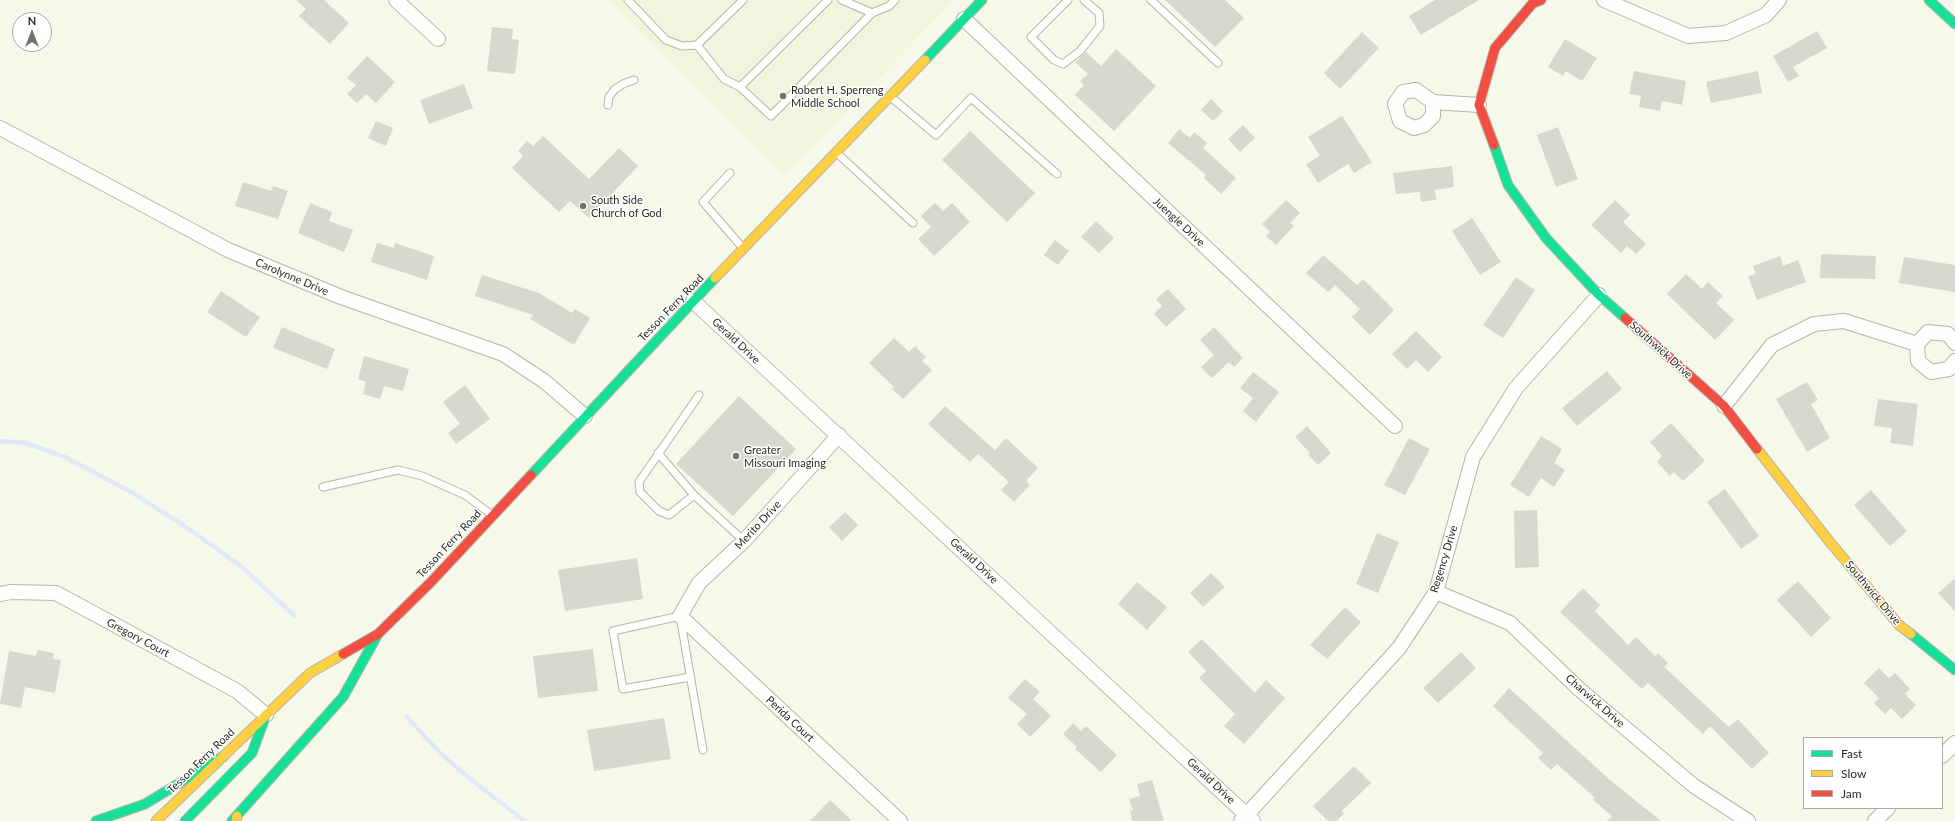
<!DOCTYPE html>
<style>
body{margin:0}
#map{position:relative;width:1955px;height:821px;overflow:hidden;background:#f6f8ea;font-family:Lato,sans-serif}
canvas{display:block}
.legend{position:absolute;left:1803px;top:737px;width:140px;height:72px;box-sizing:border-box;background:#fff;border:1px solid #aaaba7;margin:0;padding:5px 7px;list-style:none;font-size:12px;color:#2a2c22}
.legend li{display:flex;align-items:center;gap:8px;height:20px}
.legend b{width:20px;border:1px solid #aaaba7}
.north{position:absolute;left:12px;top:12px;width:40px;height:40px;box-sizing:border-box;background:#fff;border:1px solid #aaaba7;border-radius:50%;rotate:0deg;font-size:11px;font-weight:700;line-height:16px;text-align:center;color:#2a2c22}
.north::after{content:'';display:block;margin:auto;width:14px;height:18px;background:#717368;clip-path:polygon(50% 0,100% 100%,50% 72%,0 100%)}
</style>
<div id="map">
<canvas width="1955" height="821"></canvas>
<ul class="legend">
<li><b style="height:5px;background:#16e098"></b>Fast</li>
<li><b style="height:5px;background:#ffcf43"></b>Slow</li>
<li><b style="height:5px;background:#f24e42"></b>Jam</li>
</ul>
<div class="north">N</div>
</div>
<script>
const context = document.querySelector('canvas').getContext('2d');
context.lineJoin = 'round';
function paint(path, color) { context.fillStyle = color; context.fill(path, 'evenodd'); }
const toPath = rows => new Path2D(rows.map(r => 'M' + r).join(''));
function strokePath(path, color, width, dash) { context.strokeStyle = color; context.lineWidth = width; context.lineCap = dash ? 'butt' : 'round'; context.setLineDash(dash || []); context.stroke(path); }
function write(font, color, halo, rows, align = 'center') {
  context.font = font + ' Lato,sans-serif'; context.lineWidth = 3; context.setLineDash([]); context.textBaseline = 'middle'; context.strokeStyle = halo; context.fillStyle = color; for (const [text, x, y, turn = 0] of rows) {
    context.save(); context.translate(x, y); context.rotate((+turn || 0) * Math.PI / 180); context.textAlign = isNaN(turn) ? turn : align; if (halo) context.strokeText(text, 0, 0); context.fillText(text, 0, 0); context.restore();
  }
}
const built = toPath([
 [609,0,954,0,785,175]
]);
const stream = toPath([
 [0,441,26,443,65,457,133,493,192,531,242,567,295,616],
 [407,717,441,754,479,786,525,821]
]);
const building = toPath([
 [296,0,324,0,349,23,330,44,299,16,306,9],
 [1165,0,1225,0,1244,18,1215,47],
 [1435,0,1479,0,1421,35,1409,16],
 [492,27,513,29,512,39,519,40,515,74,487,71],
 [1817,31,1827,48,1793,67,1799,76,1788,82,1773,56],
 [1362,32,1379,48,1340,89,1324,73],
 [1565,39,1597,58,1582,81,1566,71,1563,76,1548,67],
 [1116,49,1156,86,1114,131,1075,95,1084,85,1080,81,1088,74,1075,62,1086,52,1101,66],
 [367,56,395,82,376,103,366,94,357,103,347,94,356,85,347,78],
 [1634,71,1686,81,1682,105,1662,101,1660,111,1639,107,1641,96,1629,94],
 [1758,71,1762,93,1711,103,1706,82],
 [464,84,473,108,429,124,420,100],
 [1211,99,1223,111,1213,121,1201,110],
 [1342,116,1372,162,1354,173,1348,164,1318,183,1306,164,1320,156,1308,137],
 [376,121,393,128,386,146,368,138],
 [1243,125,1255,138,1240,152,1228,139],
 [1558,127,1578,179,1556,187,1537,135],
 [1179,129,1190,138,1194,132,1207,143,1203,148,1236,178,1221,194,1204,178,1206,175,1168,143],
 [970,131,1035,193,1007,222,942,160],
 [543,136,589,179,619,148,638,166,589,218,570,201,559,212,512,168,523,156,518,151,527,141,533,146],
 [1452,166,1454,187,1435,190,1436,200,1421,202,1420,192,1396,194,1393,173],
 [243,182,271,191,273,186,288,191,278,219,235,206],
 [1286,200,1300,213,1290,223,1294,226,1276,245,1266,236,1270,232,1262,224],
 [1615,200,1630,215,1623,222,1646,244,1636,254,1627,246,1621,253,1591,225],
 [310,203,332,212,329,221,353,230,344,252,298,233],
 [935,203,943,211,952,203,970,222,934,256,918,239,931,227,921,216],
 [1472,218,1501,262,1480,275,1452,231],
 [1096,221,1114,238,1099,253,1081,237],
 [1055,240,1069,251,1058,265,1044,255],
 [377,243,394,248,395,243,434,256,427,280,371,262],
 [1821,254,1876,256,1875,279,1820,278],
 [1323,255,1357,285,1363,279,1394,310,1370,335,1352,317,1360,309,1335,285,1328,292,1306,273],
 [1780,256,1783,266,1798,260,1806,282,1757,300,1748,276,1756,274,1753,266],
 [1904,257,1955,265,1955,292,1899,283],
 [1686,274,1702,289,1708,282,1723,296,1716,303,1734,320,1715,340,1667,294],
 [482,275,539,293,572,313,575,309,590,318,574,345,530,319,533,315,475,296],
 [1516,277,1535,290,1503,338,1483,325],
 [1168,289,1186,309,1166,327,1154,314,1162,306,1156,299],
 [221,291,260,317,246,337,207,312],
 [282,327,335,349,327,369,273,348],
 [1214,327,1243,358,1234,367,1229,362,1212,378,1201,367,1214,355,1200,340],
 [1416,331,1442,357,1428,372,1416,360,1407,369,1392,354],
 [894,338,909,352,915,346,926,357,922,361,932,370,903,399,892,389,894,387,869,363],
 [364,356,409,369,403,391,384,386,380,399,363,394,366,382,358,379],
 [1607,371,1622,389,1577,426,1562,408],
 [1253,372,1279,392,1256,422,1243,411,1253,398,1240,388],
 [1807,382,1818,400,1811,404,1830,438,1807,452,1776,399],
 [465,385,490,419,456,444,448,433,460,424,443,402],
 [739,396,796,449,733,516,676,464],
 [1878,399,1918,404,1913,446,1890,443,1892,428,1874,426],
 [945,406,995,450,1006,438,1038,468,1026,481,1030,485,1014,502,1001,490,1009,482,978,454,970,462,928,424],
 [1671,423,1705,461,1683,481,1674,472,1670,476,1657,462,1662,456,1650,442],
 [1307,426,1331,453,1318,465,1308,455,1310,453,1295,437],
 [1541,436,1562,449,1554,463,1565,470,1554,487,1541,478,1529,497,1510,485],
 [1409,438,1430,449,1405,495,1384,485],
 [1725,489,1759,536,1741,549,1707,502],
 [1871,490,1907,531,1890,546,1854,505],
 [1537,510,1539,567,1515,568,1514,511],
 [845,512,858,525,842,541,829,527],
 [1377,533,1399,542,1378,593,1356,584],
 [637,558,643,599,565,611,558,570],
 [1211,573,1225,587,1203,607,1190,593],
 [1955,578,1955,611,1938,593],
 [1798,581,1831,618,1811,637,1777,600],
 [1137,582,1167,607,1147,630,1118,604],
 [1583,588,1600,605,1595,611,1628,645,1636,637,1655,656,1658,653,1668,663,1664,667,1729,727,1738,719,1769,753,1752,769,1710,726,1703,734,1648,683,1642,689,1560,612],
 [1345,607,1361,622,1327,659,1310,645],
 [1202,639,1255,693,1266,680,1285,698,1244,744,1224,726,1235,714,1199,678,1206,671,1188,652],
 [593,649,598,691,538,698,533,656],
 [38,650,54,653,53,659,61,660,55,693,25,687,21,708,0,704,9,651,36,656],
 [1461,652,1476,668,1438,703,1423,688],
 [1879,668,1889,678,1895,673,1910,689,1905,694,1916,705,1902,719,1891,708,1885,714,1874,703,1879,698,1864,683],
 [1025,679,1040,692,1033,699,1051,716,1030,737,1017,724,1027,714,1008,698],
 [1509,688,1610,780,1661,821,1607,821,1612,816,1593,800,1595,798,1557,764,1551,770,1538,758,1543,753,1493,706],
 [664,718,671,759,594,771,587,730],
 [1073,723,1081,731,1086,726,1117,755,1101,772,1075,749,1077,747,1063,734],
 [1354,766,1371,783,1342,811,1344,814,1336,821,1328,821,1313,806],
 [1152,780,1164,821,1132,821,1130,811,1133,810,1129,799,1140,796,1137,784],
 [830,800,852,821,810,821]
]);
const lane = toPath([
 [628,0,666,40,682,46,697,45],
 [828,0,740,87,771,116,872,13,889,6,895,0],
 [842,0,872,13],
 [1068,0,1031,37,1054,60,1063,64,1080,51,1100,26,1099,13,1084,0],
 [1151,0,1218,63],
 [740,87,724,79,697,45,743,0],
 [892,98,936,135,971,98,1057,174],
 [608,105,609,97,615,89,625,83,634,80],
 [838,154,913,223],
 [730,173,703,202,742,247],
 [699,395,639,482,640,492,659,511,669,515,694,495,744,541],
 [658,453,694,495],
 [323,487,398,470,422,476,465,495,492,515],
 [690,677,623,689,613,631,680,616,703,750]
]);
const street = toPath([
 [396,0,438,39],
 [1604,0,1688,36,1726,33,1766,15,1779,0],
 [964,19,1395,426],
 [1433,102,1433,116,1424,125,1414,128,1400,121,1395,104,1403,92,1416,90,1433,102,1479,105],
 [0,128,228,250,341,297,503,354,544,381,585,416],
 [693,301,1253,821],
 [1955,343,1948,334,1928,332,1917,344,1918,361,1931,372,1949,369,1955,361],
 [1724,406,1772,345,1814,324,1844,321,1917,344],
 [839,435,744,541,699,583,680,616,900,821],
 [1436,592,1510,623,1579,689,1694,786,1748,821],
 [0,594,11,592,56,593,237,691,266,715],
 [1942,756,1955,743],
 [1241,821,1399,648,1436,592,1473,457,1516,388,1599,295],
 [1875,821,1888,808]
]);
const fast = toPath([
 [1929,0,1955,24],
 [925,60,982,0],
 [1494,145,1508,185,1546,238,1599,295,1625,318],
 [531,475,715,278],
 [1911,634,1955,670],
 [96,821,145,804,224,756],
 [185,821,252,753,266,715],
 [232,821,343,697,378,634]
]);
const slow = toPath([
 [715,278,925,60],
 [1757,449,1829,541,1899,625,1911,634],
 [156,821,310,673,343,654],
 [236,821,237,816]
]);
const jam = toPath([
 [1494,145,1479,105,1495,48,1533,3,1541,0],
 [1625,318,1724,406,1757,449],
 [343,654,378,634,431,582,531,475]
]);
const markers = [
 [783,96,4,"#717368"],
 [583,206,4,"#717368"],
 [736,456,4,"#717368"]
];
const poiNames = [
 ["Robert H. Sperreng",791,90],
 ["Middle School",791,103],
 ["South Side",591,200],
 ["Church of God",591,213],
 ["Greater",744,450],
 ["Missouri Imaging",744,463]
];
const streetNames = [
 ["Juengle Drive",1179,222,43],
 ["Carolynne Drive",292,277,23],
 ["Tesson Ferry Road",671,308,-46],
 ["Gerald Drive",736,341,43],
 ["Southwick Drive",1661,350,42],
 ["Merito Drive",758,525,-47],
 ["Tesson Ferry Road",449,544,-47],
 ["Regency Drive",1444,559,-73],
 ["Gerald Drive",974,561,43],
 ["Southwick Drive",1873,593,50],
 ["Gregory Court",138,638,28],
 ["Charwick Drive",1595,701,41],
 ["Perida Court",790,719,43],
 ["Tesson Ferry Road",201,761,-44],
 ["Gerald Drive",1211,781,43]
];
paint(built, '#f0f5dd');
strokePath(stream, '#e0e9f6', 4.5);
paint(building, '#d7d9ce');
strokePath(lane, '#b4b6ab', 9);
strokePath(street, '#b4b6ab', 16);
strokePath(fast, '#b4b6ab', 11);
strokePath(slow, '#b4b6ab', 11);
strokePath(jam, '#b4b6ab', 11);
strokePath(lane, '#fefefc', 7);
strokePath(street, '#fefefc', 14);
strokePath(fast, '#16e098', 9);
strokePath(slow, '#ffcf43', 9);
strokePath(jam, '#f24e42', 9);
for (const [x, y, r, color] of markers) { const dot = new Path2D(); dot.arc(x, y, r, 0, 2 * Math.PI); context.fillStyle = color; context.fill(dot); strokePath(dot, '#fff', 1.5); }
write('11px', '#2a2c22', '#fff', poiNames, 'left');
write('11px', '#2a2c22', '#fff', streetNames);
</script>
